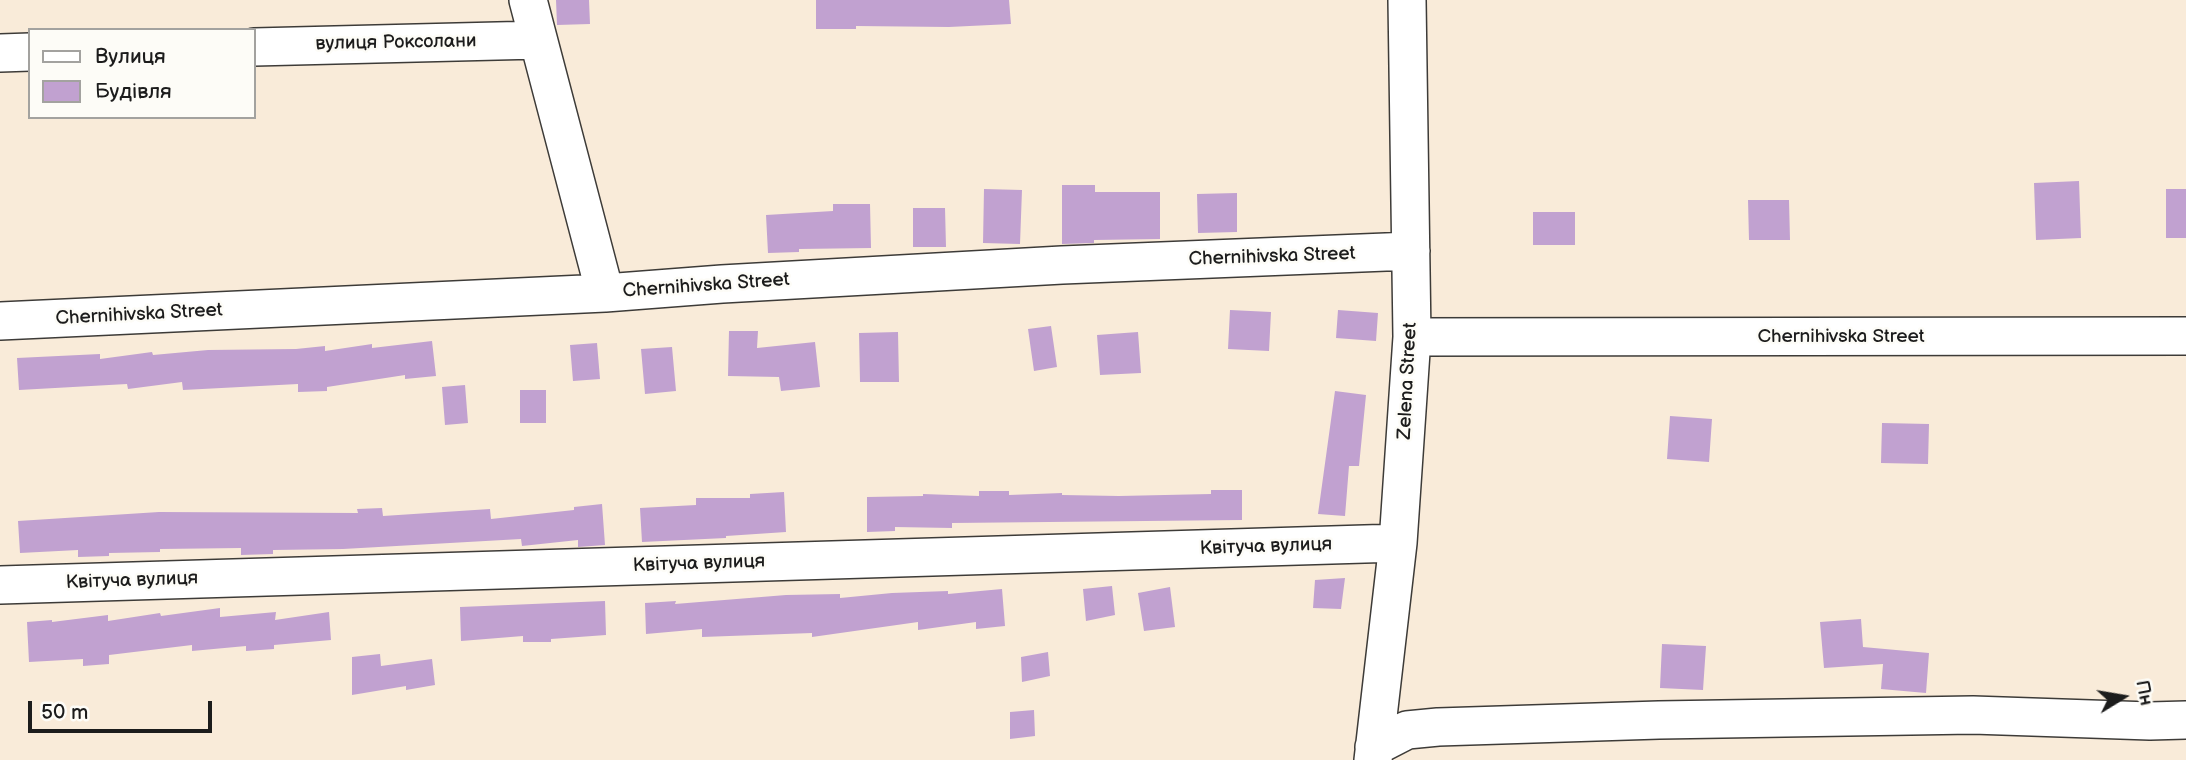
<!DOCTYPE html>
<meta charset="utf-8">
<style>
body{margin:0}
#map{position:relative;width:2186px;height:760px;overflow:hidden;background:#f9ebd9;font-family:"Balsamiq Sans",sans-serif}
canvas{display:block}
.legend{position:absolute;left:28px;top:28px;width:228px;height:91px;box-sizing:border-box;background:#fdfcf7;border:2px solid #a3a29f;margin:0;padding:9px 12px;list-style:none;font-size:21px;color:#1c1c1c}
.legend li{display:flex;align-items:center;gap:14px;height:35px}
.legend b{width:35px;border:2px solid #a3a29f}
.north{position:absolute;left:2088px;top:662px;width:70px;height:70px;-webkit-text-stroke:5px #fdfcf7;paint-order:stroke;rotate:79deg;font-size:19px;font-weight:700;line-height:28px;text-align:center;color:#1c1c1c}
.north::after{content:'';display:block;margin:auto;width:24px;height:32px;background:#1c1c1c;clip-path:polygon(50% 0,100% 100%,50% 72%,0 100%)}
.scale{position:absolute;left:28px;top:701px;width:184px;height:32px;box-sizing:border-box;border:4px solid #1c1c1c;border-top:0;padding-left:9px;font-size:21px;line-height:24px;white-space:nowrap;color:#1c1c1c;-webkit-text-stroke:5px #fdfcf7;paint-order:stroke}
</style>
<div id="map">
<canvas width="2186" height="760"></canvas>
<ul class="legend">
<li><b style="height:9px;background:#fff"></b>Вулиця</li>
<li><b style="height:19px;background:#c1a1d0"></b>Будівля</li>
</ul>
<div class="north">Пн</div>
<div class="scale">50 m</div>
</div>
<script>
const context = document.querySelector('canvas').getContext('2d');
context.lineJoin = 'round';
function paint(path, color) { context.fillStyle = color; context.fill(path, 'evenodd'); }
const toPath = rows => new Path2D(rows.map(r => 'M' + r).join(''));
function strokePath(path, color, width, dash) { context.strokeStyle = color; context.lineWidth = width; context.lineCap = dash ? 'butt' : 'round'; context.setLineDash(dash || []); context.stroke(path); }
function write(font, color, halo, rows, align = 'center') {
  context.font = font + ' "Balsamiq Sans",sans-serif'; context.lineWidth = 5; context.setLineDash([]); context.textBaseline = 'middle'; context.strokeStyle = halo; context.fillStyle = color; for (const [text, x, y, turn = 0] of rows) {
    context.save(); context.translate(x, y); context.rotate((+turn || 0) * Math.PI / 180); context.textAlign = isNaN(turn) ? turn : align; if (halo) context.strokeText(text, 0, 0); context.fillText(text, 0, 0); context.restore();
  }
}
const building = toPath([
 [556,0,589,0,590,24,557,25],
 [816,0,1009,0,1011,24,949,27,856,26,856,29,816,29],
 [2079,181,2081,238,2036,240,2034,183],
 [1062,185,1095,185,1095,192,1160,192,1160,239,1094,240,1094,243,1062,244],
 [984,189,1022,190,1020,244,983,243],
 [2166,189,2186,189,2186,238,2166,238],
 [1237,193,1237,232,1198,233,1197,194],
 [1748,200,1789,200,1790,240,1749,240],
 [833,204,870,204,871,248,799,249,799,252,768,253,766,215,833,211],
 [913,208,945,208,946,247,913,247],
 [1533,212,1575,212,1575,245,1533,245],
 [1230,310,1271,312,1269,351,1228,349],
 [1338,310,1378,313,1376,341,1336,338],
 [1051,326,1057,367,1034,371,1028,329],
 [729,331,758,331,757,348,815,342,820,387,781,391,779,377,728,376],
 [898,332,899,382,860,382,859,333],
 [1138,332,1141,373,1100,375,1097,335],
 [432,341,436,376,405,379,405,375,327,387,327,391,298,392,298,384,183,390,182,382,128,389,127,384,19,390,17,358,100,354,100,359,152,352,153,355,208,350,296,349,325,346,325,351,372,344,372,348],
 [597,343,600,379,573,381,570,345],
 [672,347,676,391,645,394,641,349],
 [465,385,468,423,445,425,442,387],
 [520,390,546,390,546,423,520,423],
 [1335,391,1366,395,1359,466,1349,466,1345,516,1318,514],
 [1670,416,1712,419,1709,462,1667,459],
 [1882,423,1929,424,1928,464,1881,463],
 [1211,490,1242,490,1242,520,952,523,952,528,895,527,895,531,867,532,867,497,923,496,923,494,979,496,979,491,1009,491,1009,495,1062,493,1062,495,1119,496,1211,494],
 [784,492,786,532,726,536,726,538,642,542,640,508,696,505,696,498,750,498,750,494],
 [602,504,605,545,578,547,578,540,522,546,521,539,343,549,273,550,273,554,241,555,241,548,160,549,160,552,109,553,109,556,78,557,78,550,20,553,18,521,159,512,358,513,357,509,382,508,383,516,490,509,491,519,574,510,574,507],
 [1345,578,1341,609,1313,608,1315,580],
 [1112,586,1115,615,1086,621,1083,589],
 [1170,587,1175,627,1144,631,1138,593],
 [1002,589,1005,626,976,629,976,622,918,630,918,622,812,637,812,633,702,637,702,629,646,634,645,603,676,601,675,604,786,595,840,594,840,598,892,593,948,591,948,594],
 [605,601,606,635,551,639,551,642,523,642,523,636,461,641,460,607],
 [220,608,220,617,276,612,275,620,329,612,331,640,274,645,274,649,246,651,246,646,192,651,192,645,109,655,109,664,83,666,83,659,29,662,27,622,52,620,52,622,108,615,108,621,160,613,161,616],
 [1861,619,1863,647,1929,653,1926,693,1881,689,1883,664,1824,668,1820,622],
 [1662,644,1706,646,1703,690,1660,688],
 [1048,652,1050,676,1022,682,1021,657],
 [380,654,381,666,432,659,435,685,406,690,406,686,352,695,352,657],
 [1034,710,1035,736,1010,739,1010,712]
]);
const minor = toPath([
 [528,0,605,293],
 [254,47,538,40],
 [0,53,30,52],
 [0,321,605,293,722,284,1062,265,1411,251],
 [1412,337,2186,336],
 [0,585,1398,543],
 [1374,747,1407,730,1438,727,1659,720,1973,715,2150,721,2186,720],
 [1373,760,1398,543,1412,337,1407,0]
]);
const streetNames = [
 ["вулиця Роксолани",396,43,-1],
 ["Chernihivska Street",1272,257,-2],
 ["Chernihivska Street",706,286,-4],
 ["Chernihivska Street",139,315,-3],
 ["Chernihivska Street",1841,337],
 ["Zelena Street",1408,381,-87],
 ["Квітуча вулиця",1266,547,-2],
 ["Квітуча вулиця",699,564,-2],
 ["Квітуча вулиця",132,581,-2]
];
paint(building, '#c1a1d0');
strokePath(minor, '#3d3b38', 40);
strokePath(minor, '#fff', 37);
write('19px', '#1c1c1c', '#fdfcf7', streetNames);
</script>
